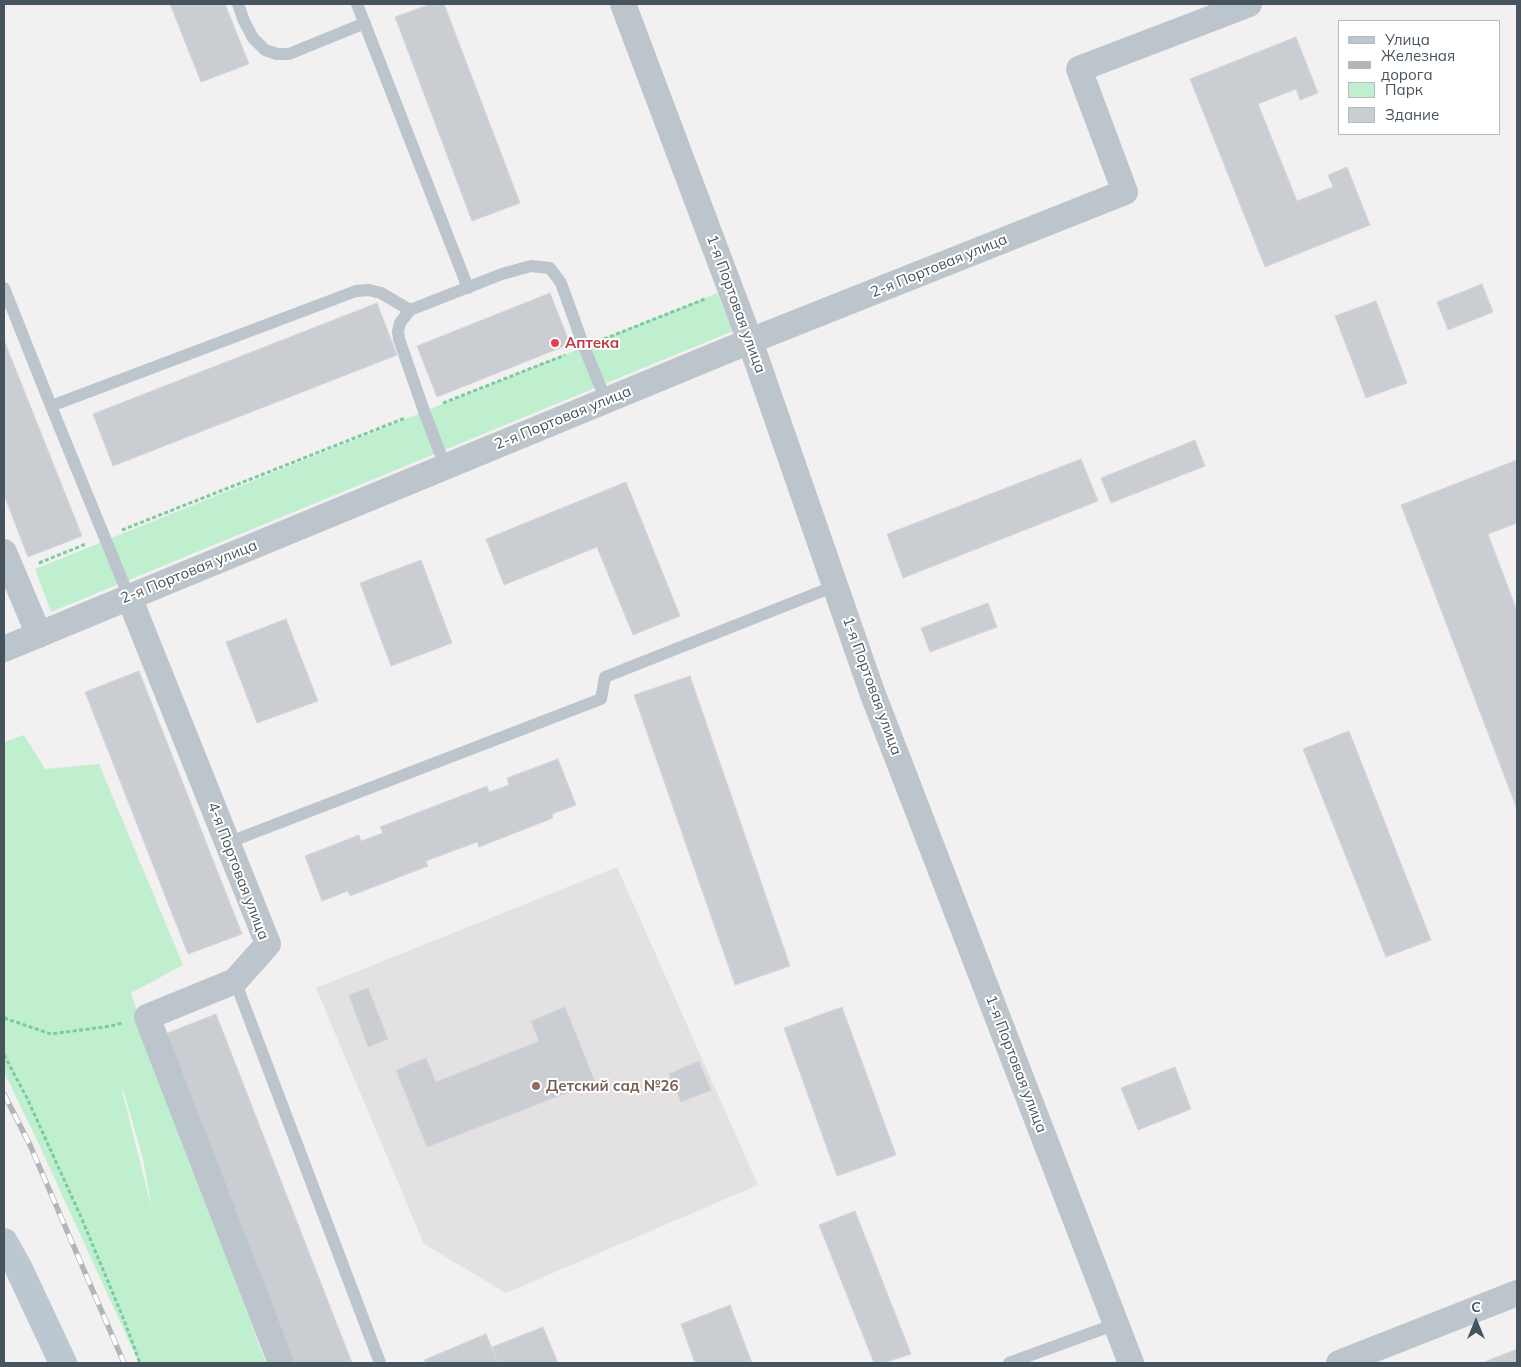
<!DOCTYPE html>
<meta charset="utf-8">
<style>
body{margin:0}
#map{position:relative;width:1521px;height:1367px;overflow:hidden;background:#f2f0f0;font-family:Mulish,sans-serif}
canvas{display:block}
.frame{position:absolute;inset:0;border:5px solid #48545d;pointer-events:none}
.legend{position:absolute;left:1338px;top:20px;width:162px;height:115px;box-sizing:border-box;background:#fff;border:1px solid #b6bbbe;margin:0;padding:6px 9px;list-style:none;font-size:15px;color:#48545d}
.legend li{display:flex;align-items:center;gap:10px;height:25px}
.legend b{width:25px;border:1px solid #b6bbbe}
.north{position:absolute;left:1451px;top:1297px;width:50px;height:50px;-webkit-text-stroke:4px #fff;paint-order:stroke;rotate:0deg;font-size:14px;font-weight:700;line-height:20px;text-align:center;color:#48545d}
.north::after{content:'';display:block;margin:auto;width:18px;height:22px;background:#48545d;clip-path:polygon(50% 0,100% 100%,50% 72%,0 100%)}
</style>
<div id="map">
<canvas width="1521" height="1367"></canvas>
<div class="frame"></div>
<ul class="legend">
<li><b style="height:6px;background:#bcc8d1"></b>Улица</li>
<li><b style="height:6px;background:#b2b6ba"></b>Железная дорога</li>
<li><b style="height:14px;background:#bfefcf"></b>Парк</li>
<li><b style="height:14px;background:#cacdd2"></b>Здание</li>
</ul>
<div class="north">С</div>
</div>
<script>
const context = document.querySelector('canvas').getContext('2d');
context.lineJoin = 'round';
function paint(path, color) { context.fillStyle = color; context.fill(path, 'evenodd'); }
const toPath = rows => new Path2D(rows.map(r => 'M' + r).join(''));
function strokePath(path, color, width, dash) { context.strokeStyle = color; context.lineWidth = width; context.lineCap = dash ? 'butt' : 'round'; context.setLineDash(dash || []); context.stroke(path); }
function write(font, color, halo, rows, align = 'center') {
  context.font = font + ' Mulish,sans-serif'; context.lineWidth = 4; context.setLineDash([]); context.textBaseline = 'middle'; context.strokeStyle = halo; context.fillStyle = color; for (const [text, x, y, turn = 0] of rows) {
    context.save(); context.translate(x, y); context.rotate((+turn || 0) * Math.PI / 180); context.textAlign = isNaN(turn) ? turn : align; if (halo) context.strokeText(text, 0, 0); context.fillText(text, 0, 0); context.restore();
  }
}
const education = toPath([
 [617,867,758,1185,506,1293,424,1244,316,988]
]);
const green = toPath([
 [717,293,733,331,51,612,35,569],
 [24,735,45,769,99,764,183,965,131,993,165,1093,266,1363,139,1363,36,1138,4,1072,4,742],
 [123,1089,143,1159,152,1210,122,1090]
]);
const building = toPath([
 [170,4,225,4,249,64,201,82,170,4],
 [431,4,444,4,520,203,472,221,395,17,431,4],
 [1296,37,1318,93,1300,100,1296,89,1258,104,1297,201,1333,187,1328,175,1347,167,1370,225,1265,267,1190,79,1296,37],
 [1482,284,1493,312,1448,330,1437,302,1482,284],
 [550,293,570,344,437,397,417,346,550,293],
 [1376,301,1407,383,1366,398,1335,316,1376,301],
 [377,303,397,355,113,466,93,414,377,303],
 [4,340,82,536,28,557,4,495,4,340],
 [1195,440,1205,466,1111,503,1101,478,1195,440],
 [1081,459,1098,501,903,578,887,534,1081,459],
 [1517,460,1517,523,1488,534,1517,611,1517,809,1401,505,1517,460],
 [626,482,680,616,633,635,597,547,504,585,486,539,626,482],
 [421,560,452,643,391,666,360,583,421,560],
 [988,603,997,627,930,652,921,628,988,603],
 [286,619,318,701,257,723,226,642,286,619],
 [139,671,242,934,188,954,85,692,139,671],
 [690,676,790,966,735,985,634,695,690,676],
 [1349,731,1431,940,1386,957,1303,749,1349,731],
 [558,759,576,805,552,814,553,818,479,847,477,842,426,861,428,866,350,896,348,891,322,901,305,856,359,835,361,841,383,833,380,827,487,786,489,792,509,785,507,778,558,759],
 [368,988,388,1039,368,1047,349,995,368,988],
 [565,1007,595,1082,427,1147,396,1070,426,1058,436,1082,539,1041,531,1021,565,1007],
 [842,1007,896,1155,837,1176,784,1028,842,1007],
 [216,1014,352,1363,293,1363,165,1034,216,1014],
 [699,1061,711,1090,681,1102,669,1074,699,1061],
 [1175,1067,1191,1109,1138,1130,1121,1088,1175,1067],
 [855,1211,911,1354,883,1363,874,1363,819,1225,855,1211],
 [730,1305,752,1363,695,1363,681,1324,730,1305],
 [543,1327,558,1363,498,1363,492,1347,543,1327],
 [486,1334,498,1363,426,1363,424,1360,486,1334],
 [1517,1349,1517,1363,1482,1363,1517,1349]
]);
const path = toPath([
 [604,339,705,299],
 [443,403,565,355],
 [122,530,405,418],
 [39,563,86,544],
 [4,1018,51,1034,111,1026,122,1023],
 [4,1055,27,1098,81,1217,124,1320,140,1363]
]);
const lane = toPath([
 [238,4,244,21,253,38,265,50,277,54,289,54,365,23],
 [357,4,468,288],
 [4,288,51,406],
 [445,466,424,411,399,339,398,331,400,323,410,310,502,274,531,266,550,268,561,283,584,347,606,400],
 [129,597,51,406,356,291,369,290,381,293,410,310],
 [227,843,601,699,605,677,835,586],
 [235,981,380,1363],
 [1009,1363,1116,1324]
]);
const street = toPath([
 [623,4,750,341,872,692,1131,1363],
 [4,552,39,635],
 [129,597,268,944,235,981,147,1017,281,1363],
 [4,649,750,341,1125,192,1079,69,1249,4],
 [1339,1363,1517,1293]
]);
const secondary = toPath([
 [4,1242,18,1267,63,1363]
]);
const rail = toPath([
 [4,1094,30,1145,124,1363]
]);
const markers = [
 [555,343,5,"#e0444e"],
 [536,1086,5,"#8d6e63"]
];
const streetNames = [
 ["2-я Портовая улица",939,266,-22],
 ["1-я Портовая улица",736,304,70],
 ["2-я Портовая улица",563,418,-22],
 ["2-я Портовая улица",189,572,-22],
 ["1-я Портовая улица",872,686,70],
 ["4-я Портовая улица",238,871,69],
 ["1-я Портовая улица",1016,1064,69]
];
const healthNames = [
 ["Аптека",565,343]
];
const educationNames = [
 ["Детский сад №26",546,1086]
];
paint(education, '#e3e1e2');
paint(green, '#bfefcf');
paint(building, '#cacdd2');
strokePath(building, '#d4d6db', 1);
strokePath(path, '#78cc9d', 3, [4, 2.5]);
strokePath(lane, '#bcc5cc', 12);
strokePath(street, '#bcc5cc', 26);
strokePath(secondary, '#bcc8d1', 28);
strokePath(rail, '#b2b6ba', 5.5);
strokePath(rail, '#fff', 4, [11]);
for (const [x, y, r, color] of markers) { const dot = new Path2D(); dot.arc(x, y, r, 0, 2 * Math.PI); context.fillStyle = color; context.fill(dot); strokePath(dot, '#fff', 2); }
write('15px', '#48545d', '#fff', streetNames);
write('bold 15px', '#be3a42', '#fff', healthNames, 'left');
write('bold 15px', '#785e54', '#fff', educationNames, 'left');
</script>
